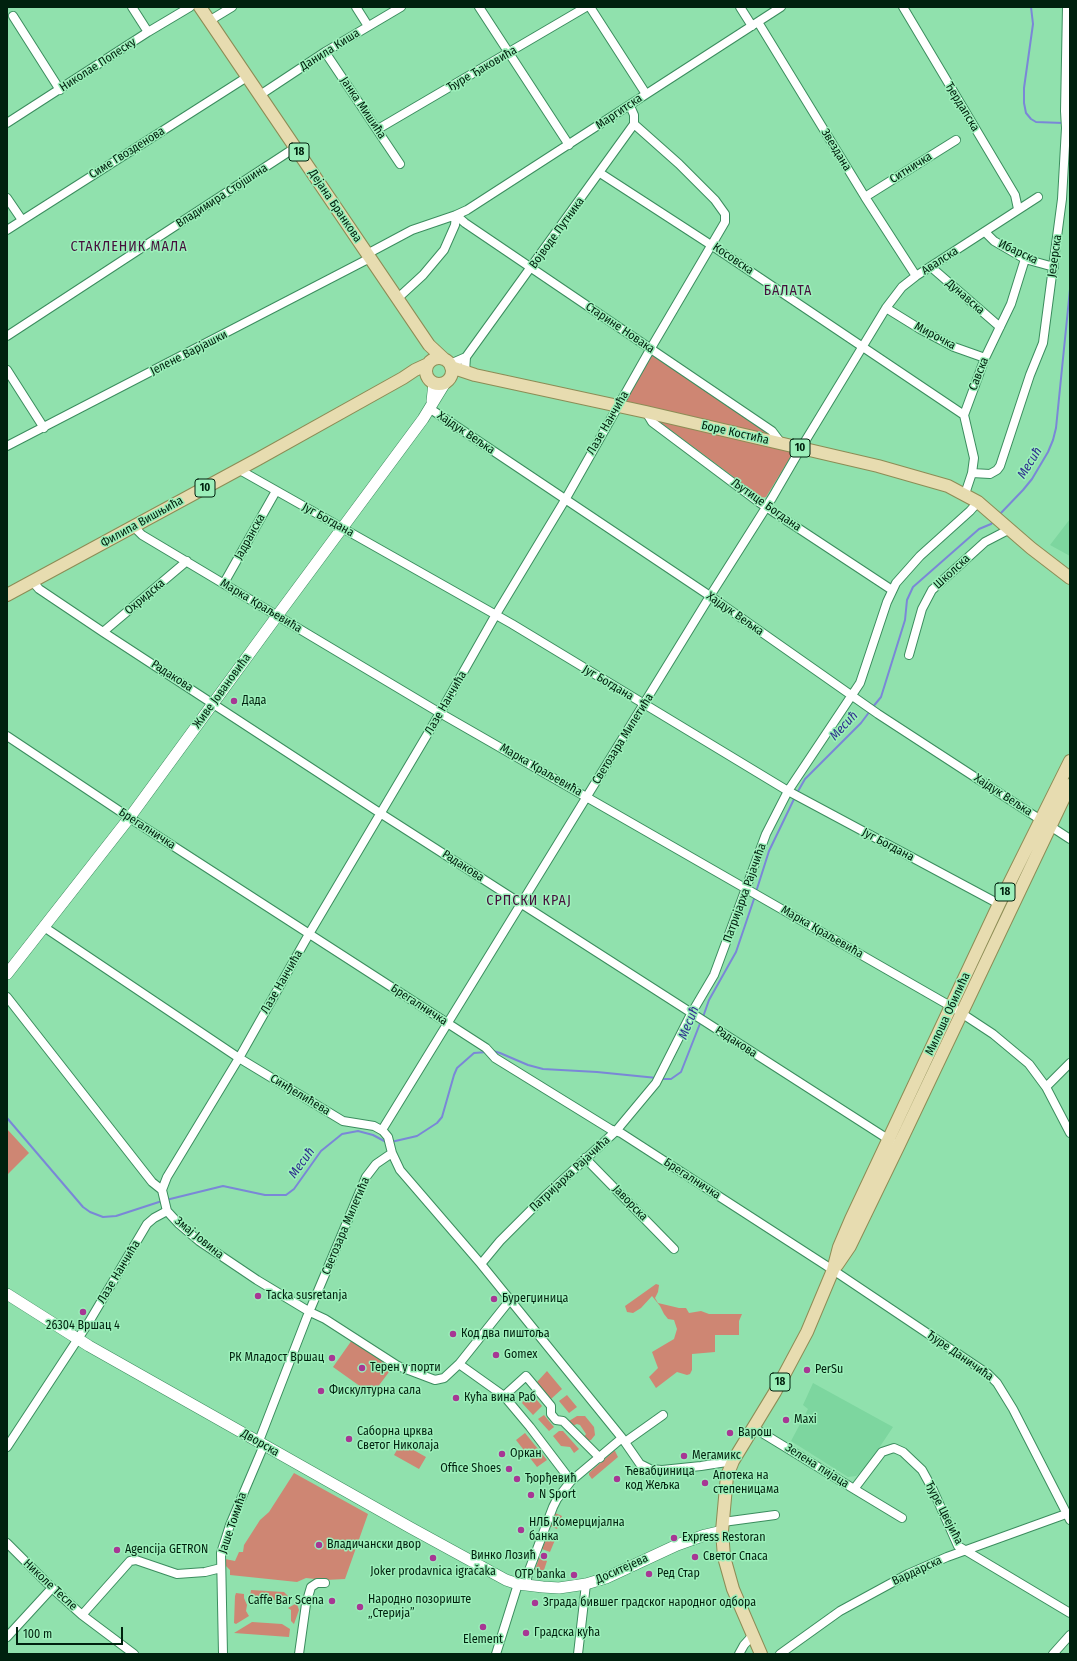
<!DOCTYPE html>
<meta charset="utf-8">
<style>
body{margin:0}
#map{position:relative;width:1077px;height:1661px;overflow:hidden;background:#90e1ad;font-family:"Fira Sans Condensed",sans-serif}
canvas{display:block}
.frame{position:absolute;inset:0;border:8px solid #00210e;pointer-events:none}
.scale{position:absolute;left:16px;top:1627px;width:107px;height:18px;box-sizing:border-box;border:2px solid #00210e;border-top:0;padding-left:5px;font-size:12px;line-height:14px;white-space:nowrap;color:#00210e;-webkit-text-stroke:3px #9cefba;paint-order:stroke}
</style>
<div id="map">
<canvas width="1077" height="1661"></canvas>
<div class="frame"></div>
<div class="scale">100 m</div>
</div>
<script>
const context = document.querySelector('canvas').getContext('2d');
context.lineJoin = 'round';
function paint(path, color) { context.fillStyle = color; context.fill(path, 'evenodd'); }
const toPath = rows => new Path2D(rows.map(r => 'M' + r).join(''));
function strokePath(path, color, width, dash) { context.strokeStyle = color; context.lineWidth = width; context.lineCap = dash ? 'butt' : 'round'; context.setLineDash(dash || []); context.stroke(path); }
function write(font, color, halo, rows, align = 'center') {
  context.font = font + ' "Fira Sans Condensed",sans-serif'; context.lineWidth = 3; context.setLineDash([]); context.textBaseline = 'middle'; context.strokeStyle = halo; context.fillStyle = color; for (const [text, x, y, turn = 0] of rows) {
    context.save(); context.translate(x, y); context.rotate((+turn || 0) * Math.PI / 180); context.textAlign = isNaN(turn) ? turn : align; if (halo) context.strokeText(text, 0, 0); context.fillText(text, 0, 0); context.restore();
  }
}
const built = toPath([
 [1070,519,1070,556,1050,545],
 [813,1383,893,1427,875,1454,861,1472,856,1476,848,1477,791,1441,808,1409,803,1405]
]);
const green = toPath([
 [653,354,770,432,771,436,624,402,651,355],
 [657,420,792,451,793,453,766,497,762,498],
 [7,1129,29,1153,7,1175],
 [656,1284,659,1285,658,1292,655,1298,658,1303,679,1308,686,1308,689,1313,701,1311,709,1314,742,1314,739,1321,739,1335,715,1335,715,1352,692,1354,692,1370,690,1374,687,1375,677,1372,656,1388,649,1377,658,1368,652,1352,674,1339,677,1329,674,1320,668,1319,664,1314,660,1306,652,1296,641,1308,633,1313,627,1312,625,1306],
 [352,1340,392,1368,374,1392,371,1394,333,1367],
 [547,1371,562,1389,551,1399,537,1382],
 [530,1392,542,1406,533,1415,522,1403],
 [567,1395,577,1407,569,1413,559,1401],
 [544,1415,554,1427,549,1431,538,1419],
 [577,1416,585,1416,594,1427,595,1435,591,1440,587,1441,584,1437,586,1434,580,1425,577,1424,572,1426,569,1423,569,1421],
 [559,1431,563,1431,579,1449,574,1453,570,1447,561,1446,553,1436],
 [525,1433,547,1460,537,1467,516,1440],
 [401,1443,426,1457,419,1469,394,1455],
 [614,1451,615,1451,618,1457,592,1479,589,1475,589,1473],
 [294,1473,368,1514,345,1579,325,1580,306,1578,297,1582,230,1575,230,1570,225,1565,225,1559,235,1561,239,1552,243,1552,244,1545,260,1520,269,1512],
 [555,1513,562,1516,557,1529,550,1526],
 [547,1537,555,1540,550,1552,542,1549],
 [539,1558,547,1561,543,1573,535,1570],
 [251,1590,284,1592,290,1598,289,1601,252,1598,250,1596],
 [236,1593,244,1594,244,1598,247,1605,246,1611,249,1616,236,1624,234,1623,235,1596],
 [295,1604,297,1604,299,1610,294,1624,291,1621,291,1610,288,1608],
 [252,1622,282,1624,290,1629,289,1637,234,1633]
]);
const stream = toPath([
 [1031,7,1033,24,1024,88,1024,103,1026,113,1031,119,1036,122,1063,123],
 [999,515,1023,490,1032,479,1048,452,1053,440,1056,428,1070,289],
 [872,708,881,697,905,620,907,600,913,587,979,529,991,524,994,521],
 [797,793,805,779,861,723,870,711],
 [756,892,769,851,795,797],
 [703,1017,709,1000,736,952,755,896],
 [493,1051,500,1053,528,1065,543,1069,597,1072,657,1078],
 [661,1079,671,1079,681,1072,701,1021],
 [7,1118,83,1207,90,1212,103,1217,116,1216,162,1201],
 [391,1142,417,1136,437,1123,442,1117,454,1075,457,1068,474,1053,487,1052],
 [166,1200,223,1186,265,1195,286,1195,294,1189,321,1151,342,1134,358,1131,373,1135,386,1142]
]);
const street = toPath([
 [132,7,148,32],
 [356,7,368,26],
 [479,7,569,145],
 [590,7,646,94],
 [740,7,752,26],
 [903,7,1015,195,1018,209],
 [13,16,60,90],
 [209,21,232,7],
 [758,22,865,197,916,276],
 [325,52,400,164],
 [260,95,325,52,401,7],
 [7,123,148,32,190,7],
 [378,129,586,7],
 [600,173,711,245,964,415],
 [865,197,956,140],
 [7,198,22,220],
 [456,215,465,223,772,431,781,443],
 [7,230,247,77],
 [985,232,994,241,1025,259,1054,267],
 [367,254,412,230,456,215,467,210,781,7],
 [931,267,1000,327],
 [398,298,423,275,444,250,455,225,456,215],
 [886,308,920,329,954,347,985,358],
 [7,336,296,147],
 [450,364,466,357],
 [7,370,44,428],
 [465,372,466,357,634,124,634,115,630,106],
 [429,408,710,596,878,714,1070,839],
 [646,412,652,422,760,503,892,590],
 [7,446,370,258],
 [238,469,512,624,788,791,999,904],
 [972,473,990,474,997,470,1000,466,1030,375,1043,343,1062,199,1066,128,1065,111,1067,7],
 [965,494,972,473,974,458,964,415,985,358,1011,304,1025,259],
 [134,527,142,535,440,713,952,1007,993,1034,1029,1064,1046,1087,1070,1133],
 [32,581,39,589,103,632,380,813,891,1141],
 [224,583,276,491],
 [103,632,187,561],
 [909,655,922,609,932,590,985,542,1010,529],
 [7,736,136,822,486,1048,495,1058,610,1129,621,1133,833,1270,988,1374,997,1383,1013,1409,1070,1520],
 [44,927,239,1058,343,1121,374,1126,383,1131,388,1137,392,1153,400,1170,481,1264,622,1438,640,1464,650,1469,662,1470,701,1466,733,1461],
 [7,997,152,1182,162,1190,167,1211,179,1224,199,1241,257,1280,310,1312,325,1319,398,1366,435,1380,444,1378,459,1364,510,1300],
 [1046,1087,1070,1063],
 [382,1130,710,596,772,498,801,448,886,308,902,287,916,276,1038,197],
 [585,1158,674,1249],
 [162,1190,167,1177,239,1058,309,934,440,713,495,616,565,500,651,348,725,222,725,214,715,200,679,164,634,124],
 [481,1264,500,1241,544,1197,616,1131,656,1083,691,1014,714,975,766,834,788,791,860,683,887,602,896,583,920,556,970,511,978,502],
 [459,1364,504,1396,530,1427,571,1481],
 [504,1396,526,1376,551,1406,551,1414,556,1420,563,1421,600,1458],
 [754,1428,854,1489,882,1452,894,1448,903,1452,922,1470,933,1490,958,1546,1070,1613],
 [259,1441,307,1317,366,1177,376,1164,392,1153],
 [625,1442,663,1415],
 [7,1447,89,1322,147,1224,154,1218,167,1211],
 [854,1489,902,1518],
 [723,1522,775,1515],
 [7,1543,52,1588,82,1615,134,1654],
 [526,1585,528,1573,553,1507,557,1499,571,1481,622,1438],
 [82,1615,130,1561,136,1560,177,1574,205,1572,221,1568],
 [7,1637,52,1588],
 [223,1654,221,1553,230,1525,264,1445],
 [299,1654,306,1604,311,1587,317,1583,325,1583],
 [496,1654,518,1584],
 [578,1654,586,1584],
 [739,1654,744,1645,753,1635],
 [780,1654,840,1611,908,1574,947,1557,1066,1514],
 [1053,1654,1070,1635]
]);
const secondary = toPath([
 [432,401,434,383],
 [7,974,130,817,277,616,423,419,445,383],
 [7,1294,89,1346,411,1528,506,1580,518,1584,543,1587,559,1588,586,1584,606,1578,677,1545,705,1535,722,1531]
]);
const primary = toPath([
 [200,7,429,345,444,359],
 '426 371a13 13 0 1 1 26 0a13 13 0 1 1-26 0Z',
 [451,367,475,375,646,412,878,466,948,486,978,502,1031,548,1070,578],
 [7,595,258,459,403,378,415,370,428,364],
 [837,1265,850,1246,899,1145,1070,785],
 [761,1654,733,1589,724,1557,722,1531,727,1476,733,1461,775,1392,807,1332,833,1270,839,1247,851,1219,999,904,1070,761]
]);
const markers = [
 [234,701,4,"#a73794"],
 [258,1296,4,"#a73794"],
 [494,1299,4,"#a73794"],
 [83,1312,4,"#a73794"],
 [453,1334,4,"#a73794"],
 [496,1355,4,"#a73794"],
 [332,1358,4,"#a73794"],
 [362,1368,4,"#a73794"],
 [807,1370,4,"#a73794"],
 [321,1391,4,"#a73794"],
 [456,1398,4,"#a73794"],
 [786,1420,4,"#a73794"],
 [730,1433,4,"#a73794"],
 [349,1439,4,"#a73794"],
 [502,1454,4,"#a73794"],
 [684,1456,4,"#a73794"],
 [509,1469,4,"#a73794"],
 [517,1479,4,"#a73794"],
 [617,1479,4,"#a73794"],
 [705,1483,4,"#a73794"],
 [531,1495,4,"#a73794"],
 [521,1530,4,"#a73794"],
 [674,1538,4,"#a73794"],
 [319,1545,4,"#a73794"],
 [117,1550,4,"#a73794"],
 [544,1556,4,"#a73794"],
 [695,1557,4,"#a73794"],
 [433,1558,4,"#a73794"],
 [649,1574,4,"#a73794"],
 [574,1575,4,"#a73794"],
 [332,1601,4,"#a73794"],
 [535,1603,4,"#a73794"],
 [360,1607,4,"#a73794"],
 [483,1627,4,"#a73794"],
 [526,1633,4,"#a73794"]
];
const shields = [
 [299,152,20],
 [800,448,20],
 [205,488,20],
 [1005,892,20],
 [780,1382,20]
];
const shieldNames = [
 ["18",299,152],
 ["10",800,448],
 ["10",205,488],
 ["18",1005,892],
 ["18",780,1382]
];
const streetNames = [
 ["Данила Киша",330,50,-32],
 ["Николае Попеску",98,65,-33],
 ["Ђуре Ђаковића",482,69,-30],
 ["Ђердапска",962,107,59],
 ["Јанка Мишића",363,108,56],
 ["Маргитска",619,112,-34],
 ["Звездана",836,150,59],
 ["Симе Гвозденова",127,153,-32],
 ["Ситничка",911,168,-32],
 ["Владимира Стојшина",222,196,-33],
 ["Дејана Бранкова",335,206,56],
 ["Војводе Путника",557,233,-54],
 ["Ибарска",1018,252,25],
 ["Језерска",1055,256,-82],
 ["Косовска",733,259,34],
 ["Авалска",940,261,-33],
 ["Дунавска",965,297,41],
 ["Старине Новака",620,328,34],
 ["Мирочка",935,336,28],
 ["Јелене Варјашки",189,353,-27],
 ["Савска",979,374,-68],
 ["Лазе Нанчића",608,423,-60],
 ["Хајдук Вељка",466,433,34],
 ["Боре Костића",735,433,13],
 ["Љутице Богдана",766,505,35],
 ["Југ Богдана",328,520,29],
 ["Филипа Вишњића",142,522,-29],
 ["Јадранска",250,537,-61],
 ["Школска",952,572,-43],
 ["Охридска",145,597,-40],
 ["Марка Краљевића",261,606,31],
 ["Хајдук Вељка",735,614,35],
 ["Радакова",172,676,33],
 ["Југ Богдана",608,683,31],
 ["Живе Јовановића",222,691,-54],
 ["Лазе Нанчића",446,703,-60],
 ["Светозара Милетића",623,739,-58],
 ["Марка Краљевића",541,770,30],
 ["Хајдук Вељка",1003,795,33],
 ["Брегалничка",147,829,33],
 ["Југ Богдана",888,845,28],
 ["Радакова",463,866,33],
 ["Патријарха Рајачића",745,893,-70],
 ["Марка Краљевића",822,932,30],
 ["Лазе Нанчића",282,982,-60],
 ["Брегалничка",419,1005,33],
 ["Милоша Обилића",948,1014,-65],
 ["Радакова",736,1042,33],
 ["Синђелићева",300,1095,31],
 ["Патријарха Рајачића",570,1174,-43],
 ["Брегалничка",692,1179,33],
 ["Јаворска",630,1203,46],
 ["Светозара Милетића",346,1226,-67],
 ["Змај Јовина",199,1238,39],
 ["Лазе Нанчића",119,1272,-59],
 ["Ђуре Даничића",960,1356,35],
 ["Дворска",260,1443,30],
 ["Зелена пијаца",817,1466,32],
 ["Ђуре Цвејића",944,1513,63],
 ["Јаше Томића",233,1523,-71],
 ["Доситејева",622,1569,-24],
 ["Вардарска",917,1571,-25],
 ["Николе Тесле",50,1585,43]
];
const poiNames = [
 ["Дада",242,701],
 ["Tacka susretanja",266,1296],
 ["Бурегџиница",502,1299],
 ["26304 Вршац 4",83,1326,"center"],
 ["Код два пиштоља",461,1334],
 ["Gomex",504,1355],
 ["РК Младост Вршац",324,1358,"right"],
 ["Терен у порти",370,1368],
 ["PerSu",815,1370],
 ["Фискултурна сала",329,1391],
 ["Кућа вина Раб",464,1398],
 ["Maxi",794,1420],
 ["Саборна црква",357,1432],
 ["Светог Николаја",357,1446],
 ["Варош",738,1433],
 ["Оркан",510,1454],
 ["Мегамикс",692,1456],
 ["Office Shoes",501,1469,"right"],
 ["Ћевабџиница",625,1472],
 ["код Жељка",625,1486],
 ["Апотека на",713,1476],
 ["степеницама",713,1490],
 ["Ђорђевић",525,1479],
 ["N Sport",539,1495],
 ["НЛБ Комерцијална",529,1523],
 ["банка",529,1537],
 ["Express Restoran",682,1538],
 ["Владичански двор",327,1545],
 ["Agencija GETRON",125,1550],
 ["Винко Лозић",536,1556,"right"],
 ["Светог Спаса",703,1557],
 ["Joker prodavnica igračaka",433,1572,"center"],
 ["Ред Стар",657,1574],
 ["OTP banka",566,1575,"right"],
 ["Народно позориште",368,1600],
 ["„Стерија”",368,1614],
 ["Caffe Bar Scena",324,1601,"right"],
 ["Зграда бившег градског народног одбора",543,1603],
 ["Градска кућа",534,1633],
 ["Element",483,1640,"center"]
];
const waterNames = [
 ["Месић",1030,463,-58],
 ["Месић",844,726,-47],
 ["Месић",689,1023,-68],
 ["Месић",302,1163,-54]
];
const quarterNames = [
 ["СТАКЛЕНИК МАЛА",129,247],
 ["БАЛАТА",788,291],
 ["СРПСКИ КРАЈ",529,901]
];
paint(built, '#7dd69f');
paint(green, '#ce8673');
strokePath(stream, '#7a87d7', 2);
strokePath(street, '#3b8d5e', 10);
strokePath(secondary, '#3b8d5e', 12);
strokePath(primary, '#8c8c55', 14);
strokePath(street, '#fff', 8);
strokePath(secondary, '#fff', 11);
strokePath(primary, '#e7dcb0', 12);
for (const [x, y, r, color] of markers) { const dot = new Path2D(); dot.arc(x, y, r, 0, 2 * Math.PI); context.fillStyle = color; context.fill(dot); strokePath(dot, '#9cefba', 1.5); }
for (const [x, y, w] of shields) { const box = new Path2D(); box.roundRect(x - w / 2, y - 9, w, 18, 3); context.fillStyle = '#9cefba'; context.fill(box); strokePath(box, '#00210e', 1); }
write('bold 11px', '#00210e', null, shieldNames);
write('12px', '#00210e', '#9cefba', streetNames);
write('12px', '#00210e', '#9cefba', poiNames, 'left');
write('italic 13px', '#2f318e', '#9cefba', waterNames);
context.letterSpacing = '1px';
write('14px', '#450f3c', '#9cefba', quarterNames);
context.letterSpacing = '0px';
</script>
